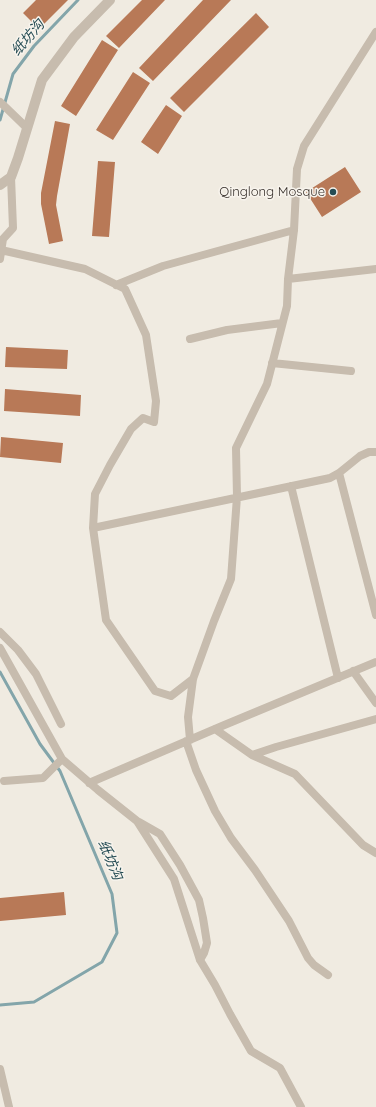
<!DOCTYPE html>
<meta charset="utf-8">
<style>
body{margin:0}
canvas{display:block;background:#f0ebe1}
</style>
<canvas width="376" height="1107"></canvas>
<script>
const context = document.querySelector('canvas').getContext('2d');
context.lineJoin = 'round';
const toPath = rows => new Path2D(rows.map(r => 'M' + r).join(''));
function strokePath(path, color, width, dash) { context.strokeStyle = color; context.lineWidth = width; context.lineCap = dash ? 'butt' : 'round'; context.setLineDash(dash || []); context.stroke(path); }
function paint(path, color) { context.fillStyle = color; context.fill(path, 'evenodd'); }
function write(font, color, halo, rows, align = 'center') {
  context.font = font + ' Quicksand,"Noto Sans SC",sans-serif'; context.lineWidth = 3; context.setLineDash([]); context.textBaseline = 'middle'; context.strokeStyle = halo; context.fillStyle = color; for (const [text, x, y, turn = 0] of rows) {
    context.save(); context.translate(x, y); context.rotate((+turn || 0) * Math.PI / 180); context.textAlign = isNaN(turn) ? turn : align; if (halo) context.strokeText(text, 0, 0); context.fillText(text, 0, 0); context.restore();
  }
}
const stream = toPath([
 [0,120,13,74,34,46,78,0],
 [0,672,40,744,60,771,112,894,117,933,102,962,34,1002,0,1005]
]);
const building = toPath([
 [36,0,68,0,39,29,23,13],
 [142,0,165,0,119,48,106,36],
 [203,0,231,0,153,81,139,68],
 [256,13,269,27,184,112,170,98],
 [102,40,118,50,76,116,61,106],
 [133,72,150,83,113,140,96,130],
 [166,105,182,116,158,154,141,142],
 [55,121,70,124,57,196,56,205,63,241,49,244,41,204,41,193],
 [98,161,115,162,109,237,92,236],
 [345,167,361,192,322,217,306,192],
 [6,347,68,350,67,369,5,367],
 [5,389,81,395,80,416,4,411],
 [1,437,63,443,61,463,0,457],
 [64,892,66,915,0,921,0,898]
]);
const minor = toPath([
 [0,102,27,128],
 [1,250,85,269,125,289,146,335,156,401,154,422,143,418,131,429,110,465,95,494,93,528],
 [0,259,3,239,13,228,11,177],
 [288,279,376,269],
 [116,285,163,266,294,230],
 [190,339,227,330,282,323],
 [272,363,351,371],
 [339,473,376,615],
 [291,486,338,678],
 [0,632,18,650,36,674,61,724],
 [0,648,62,759,43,778,4,781],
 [353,671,376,703],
 [193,679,171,696,155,691,106,620,93,528,330,478,339,473,360,456,369,452,376,452],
 [215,729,252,755,295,774,363,845,376,853],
 [190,740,188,717,193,679,214,621,231,579,237,497,236,448,267,384,287,306,288,279,294,230,297,169,304,146,376,32],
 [186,741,196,770,215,811,231,838,255,870,289,921,308,958,314,965,328,975],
 [252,755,276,747,376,719],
 [62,759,98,790,137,821,174,879,200,960,215,985,230,1014,251,1051,280,1068,301,1107],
 [89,783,222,726,376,662],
 [139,822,160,834,180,865,199,900,203,918,207,943,204,953,200,960],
 [0,1069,9,1107]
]);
const tertiary = toPath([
 [0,185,11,177,18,158,42,80,74,37,110,0]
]);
const markers = [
 [333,192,4,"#254c54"]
];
const poiNames = [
 ["Qinglong Mosque",325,192]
];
const waterNames = [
 ["纸坊沟",28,38,-49],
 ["纸坊沟",110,860,67]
];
strokePath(stream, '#83a5aa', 3);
paint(building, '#b87957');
strokePath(minor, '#c7bcae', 8);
strokePath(tertiary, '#c7bcae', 10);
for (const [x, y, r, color] of markers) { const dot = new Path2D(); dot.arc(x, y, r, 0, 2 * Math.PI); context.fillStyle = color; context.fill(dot); strokePath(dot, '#f8f4ed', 1.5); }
write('13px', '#37302b', '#f8f4ed', poiNames, 'right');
write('italic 14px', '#254c54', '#f8f4ed', waterNames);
</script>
